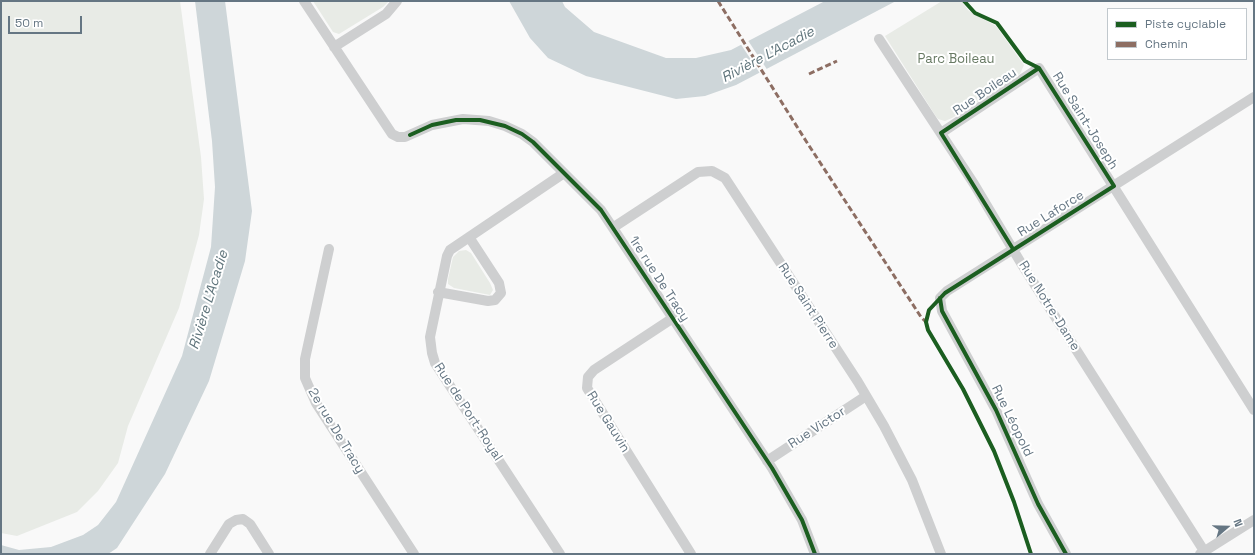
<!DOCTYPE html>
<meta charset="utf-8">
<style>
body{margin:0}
#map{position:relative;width:1255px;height:555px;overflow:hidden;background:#f9f9f9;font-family:"Space Grotesk",sans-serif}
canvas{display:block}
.frame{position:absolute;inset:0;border:2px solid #657683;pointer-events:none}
.legend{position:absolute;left:1107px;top:8px;width:140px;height:52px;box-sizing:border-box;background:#fff;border:1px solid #c1c8cd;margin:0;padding:5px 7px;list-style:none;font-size:12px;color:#657683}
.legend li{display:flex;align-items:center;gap:8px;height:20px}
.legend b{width:20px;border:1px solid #c1c8cd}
.north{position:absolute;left:1207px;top:507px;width:40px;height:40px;-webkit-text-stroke:3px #fff;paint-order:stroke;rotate:70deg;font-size:11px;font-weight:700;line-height:16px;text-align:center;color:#657683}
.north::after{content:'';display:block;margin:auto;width:14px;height:18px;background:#657683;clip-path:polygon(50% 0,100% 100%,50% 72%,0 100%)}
.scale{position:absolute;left:8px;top:16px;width:74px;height:18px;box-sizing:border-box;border:2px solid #657683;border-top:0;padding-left:5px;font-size:12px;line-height:14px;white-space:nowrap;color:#657683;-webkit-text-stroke:3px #fff;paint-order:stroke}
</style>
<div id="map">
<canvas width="1255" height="555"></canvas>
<div class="frame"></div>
<ul class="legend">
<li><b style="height:5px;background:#1b5e20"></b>Piste cyclable</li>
<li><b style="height:5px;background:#8d6e63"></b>Chemin</li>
</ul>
<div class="north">N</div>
<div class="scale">50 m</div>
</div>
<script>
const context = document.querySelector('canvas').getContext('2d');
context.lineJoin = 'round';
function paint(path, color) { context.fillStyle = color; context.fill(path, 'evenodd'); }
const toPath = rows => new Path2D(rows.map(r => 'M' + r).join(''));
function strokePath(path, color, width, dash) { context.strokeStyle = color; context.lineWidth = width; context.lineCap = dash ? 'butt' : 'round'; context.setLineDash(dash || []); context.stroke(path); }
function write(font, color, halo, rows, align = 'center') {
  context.font = font + ' "Space Grotesk",sans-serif'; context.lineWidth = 4; context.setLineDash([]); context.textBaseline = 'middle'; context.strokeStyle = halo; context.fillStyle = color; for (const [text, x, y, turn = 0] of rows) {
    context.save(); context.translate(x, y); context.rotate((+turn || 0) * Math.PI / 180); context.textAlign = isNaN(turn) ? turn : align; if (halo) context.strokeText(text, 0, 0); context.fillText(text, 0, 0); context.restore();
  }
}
const green = toPath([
 [1,1,180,1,201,157,204,199,199,235,179,308,128,426,118,463,98,491,77,512,17,536,1,533],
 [313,1,389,1,383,7,339,34,333,32],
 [942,1,961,1,969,11,996,26,1024,65,1020,74,1006,84,952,118,945,121,938,119,935,115,885,36],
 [466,250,471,253,490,283,493,290,490,295,454,288,448,284,448,279,453,257,459,251]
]);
const water = toPath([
 [195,1,225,1,252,211,245,261,209,381,165,474,117,548,108,554,1,554,1,545,19,550,51,547,83,535,98,525,116,502,182,356,211,247,215,187,212,141],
 [509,1,562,1,565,7,594,32,666,58,696,58,731,50,825,1,896,1,736,85,705,96,676,99,586,76,548,58,530,38]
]);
const pier = toPath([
 [747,39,768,71,761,75,740,43]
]);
const minor = toPath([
 [304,1,392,134,398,137,405,137,432,125,463,119,489,121,505,126,522,134,533,142,601,210,772,468,802,520,815,554],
 [879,39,974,184,1021,263,1206,554],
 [334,47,386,14,397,1],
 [941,133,1039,68,1254,410],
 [614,227,698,172,712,171,725,178,858,382,884,426,912,480,941,554],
 [329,249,305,359,305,378,316,403,414,554],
 [438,292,488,301,495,300,501,293,499,283,469,237],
 [673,318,594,370,588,377,587,388,691,554],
 [767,461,866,396],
 [210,554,229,524,236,520,243,519,250,524,269,554],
 [560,554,435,363,432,353,430,337,447,256,450,250,564,173],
 [1066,554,1038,504,996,410,942,311,940,298,947,291,1254,97],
 [1200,554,1254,520]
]);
const quiet = toPath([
 [718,1,806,141,921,317,926,322],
 [809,74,837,61]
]);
const cycleway = toPath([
 [964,1,975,13,997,23,1025,61,1039,68],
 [410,135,432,125,456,120,480,120,505,126,522,134,533,142,601,210,772,468,802,520,815,554],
 [1013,249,941,133,1039,68],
 [940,298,942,311,996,410,1038,504,1066,554],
 [1031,554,1014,502,994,451,963,389,928,330,926,322,929,310,945,293,1114,186,1039,68]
]);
const parkNames = [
 ["Parc Boileau",956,59]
];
const streetNames = [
 ["Rue Boileau",985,92,-34],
 ["Rue Saint-Joseph",1085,121,58],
 ["Rue Laforce",1051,214,-32],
 ["1re rue De Tracy",659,279,57],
 ["Rue Saint Pierre",808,306,57],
 ["Rue Notre-Dame",1049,306,58],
 ["Rue de Port-Royal",468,412,57],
 ["Rue Léopold",1012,421,64],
 ["Rue Gauvin",608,422,58],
 ["Rue Victor",817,428,-33],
 ["2e rue De Tracy",336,431,59]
];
const waterNames = [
 ["Rivière L'Acadie",768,55,-28],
 ["Rivière L'Acadie",209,300,-73]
];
paint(green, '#e8ebe6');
paint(water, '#ced6d9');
paint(pier, '#f9f9f9');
strokePath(minor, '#cecfd0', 10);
strokePath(quiet, '#8d6e63', 3, [6, 3]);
strokePath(cycleway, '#1b5e20', 4);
write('13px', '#687a64', '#fff', parkNames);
write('13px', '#657683', '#fff', streetNames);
write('italic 14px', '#60757c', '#fff', waterNames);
</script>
